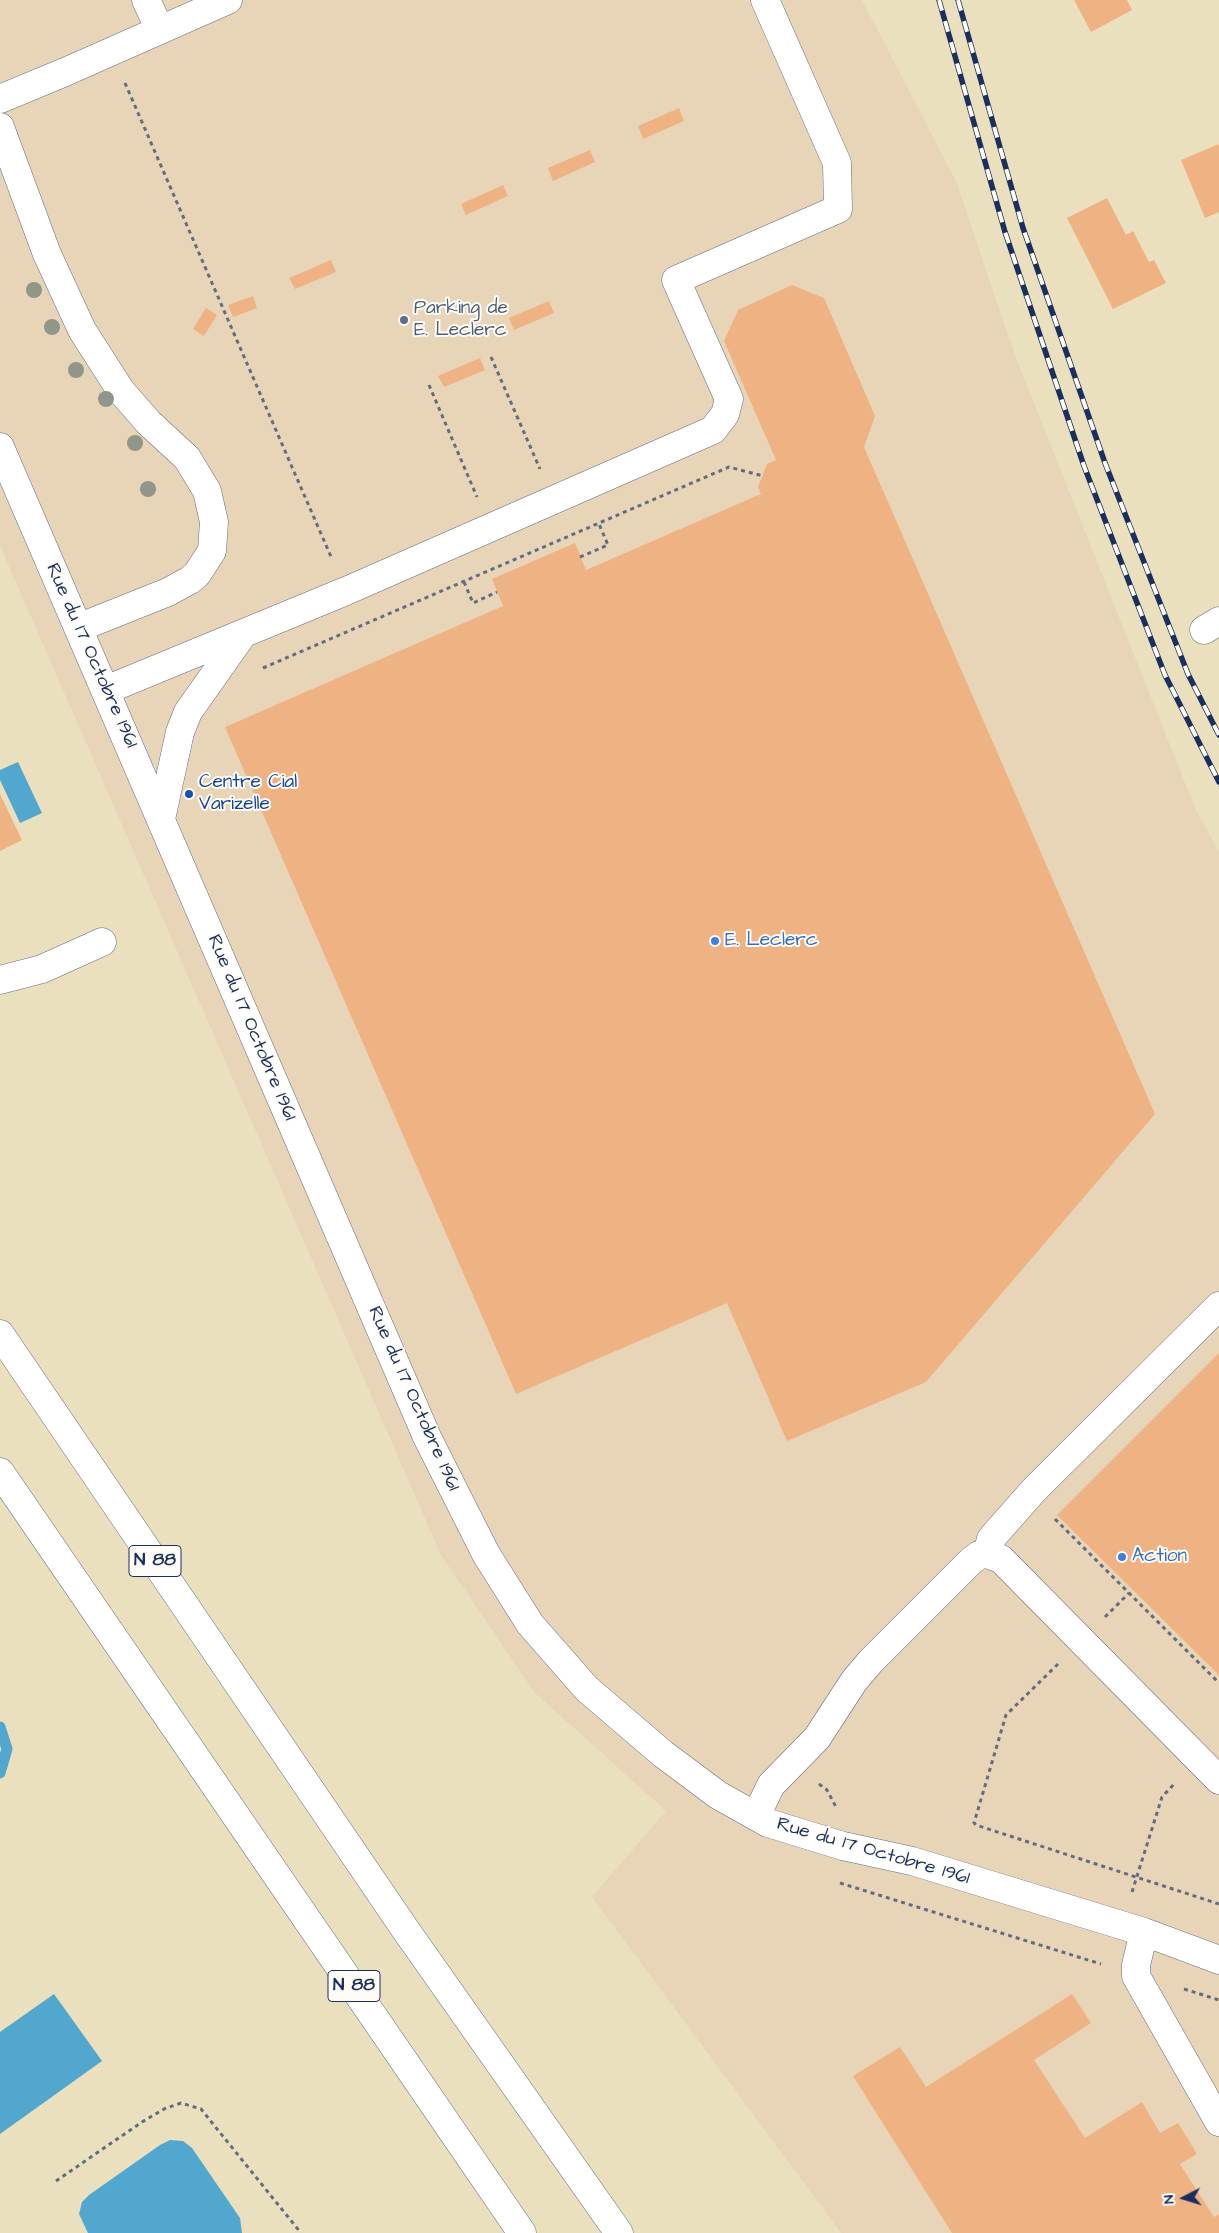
<!DOCTYPE html>
<style>
body{margin:0}
#map{position:relative;width:1219px;height:2233px;overflow:hidden;background:#eae0be;font-family:"Architects Daughter",sans-serif}
canvas{display:block}
.north{position:absolute;left:1159px;top:2173px;width:50px;height:50px;-webkit-text-stroke:4px #fdfcf7;paint-order:stroke;rotate:265deg;font-size:14px;font-weight:700;line-height:20px;text-align:center;color:#1b2f5e}
.north::after{content:'';display:block;margin:auto;width:18px;height:22px;background:#1b2f5e;clip-path:polygon(50% 0,100% 100%,50% 72%,0 100%)}
</style>
<div id="map">
<canvas width="1219" height="2233"></canvas>
<div class="north">N</div>
</div>
<script>
const context = document.querySelector('canvas').getContext('2d');
context.lineJoin = 'round';
function paint(path, color) { context.fillStyle = color; context.fill(path, 'evenodd'); }
const toPath = rows => new Path2D(rows.map(r => 'M' + r).join(''));
function strokePath(path, color, width, dash) { context.strokeStyle = color; context.lineWidth = width; context.lineCap = dash ? 'butt' : 'round'; context.setLineDash(dash || []); context.stroke(path); }
function write(font, color, halo, rows, align = 'center') {
  context.font = font + ' "Architects Daughter",sans-serif'; context.lineWidth = 4; context.setLineDash([]); context.textBaseline = 'middle'; context.strokeStyle = halo; context.fillStyle = color; for (const [text, x, y, turn = 0] of rows) {
    context.save(); context.translate(x, y); context.rotate((+turn || 0) * Math.PI / 180); context.textAlign = isNaN(turn) ? turn : align; if (halo) context.strokeText(text, 0, 0); context.fillText(text, 0, 0); context.restore();
  }
}
const built = toPath([
 [0,0,862,0,956,181,1016,358,1195,808,1219,852,1219,2233,841,2233,592,1897,666,1811,534,1692,441,1555,0,546]
]);
const water = toPath([
 [18,762,42,813,20,823,0,780,0,770],
 [54,1994,102,2061,0,2134,0,2032],
 [170,2140,183,2141,192,2148,240,2218,242,2233,88,2233,79,2214,82,2202,89,2195,160,2145]
]);
const stream = toPath([
 [0,1727,7,1749,0,1773]
]);
const building = toPath([
 [1074,0,1127,0,1132,10,1091,32],
 [679,108,684,121,643,139,638,126],
 [1219,144,1219,212,1205,218,1181,160],
 [590,150,595,162,553,181,548,168],
 [503,185,508,196,466,215,461,204],
 [1107,198,1126,235,1133,231,1149,262,1154,260,1166,283,1113,309,1067,218],
 [331,260,336,272,295,289,289,278],
 [792,285,824,298,875,416,864,447,1155,1114,926,1382,787,1441,727,1303,516,1394,225,727,503,606,492,579,575,543,586,570,761,494,758,487,767,464,776,460,724,341,738,310],
 [253,296,257,308,233,317,228,305],
 [549,301,554,313,514,330,509,318],
 [206,308,217,315,204,336,193,329],
 [480,358,485,370,444,387,438,376],
 [0,794,22,840,0,851],
 [1219,1353,1219,1675,1057,1515],
 [1072,1994,1091,2023,1034,2060,1085,2138,1142,2102,1160,2133,1178,2123,1197,2154,1180,2164,1214,2217,1219,2214,1219,2233,952,2233,853,2076,900,2047,926,2087]
]);
const path = toPath([
 [125,83,332,559],
 [491,357,540,469],
 [429,385,477,497],
 [580,557,608,545,599,524],
 [464,582,473,603,497,592],
 [263,668,729,467,763,476],
 [1055,1519,1219,1683],
 [1105,1617,1129,1593],
 [1058,1664,1006,1715,974,1823,976,1825,1219,1904],
 [819,1784,827,1790,836,1807],
 [840,1883,1101,1964],
 [1132,1892,1162,1797,1175,1783],
 [1184,1989,1219,2000],
 [56,2181,142,2122,164,2109,181,2103,201,2109,301,2233]
]);
const minor = toPath([
 [146,0,160,30],
 [0,99,65,72,228,0],
 [0,127,47,254,82,330,121,391,149,423,187,458,207,491,214,522,212,551,197,574,190,580,168,592,78,628],
 [0,447,427,1437,486,1554,530,1624,587,1689,663,1754,718,1795,768,1823,843,1846,912,1861,1144,1932,1219,1960],
 [1204,630,1219,621],
 [106,690,346,591,713,430,725,414,729,399,676,280,838,209,837,163,765,0],
 [161,819,180,732,188,712,243,634],
 [0,980,42,969,102,942],
 [987,1554,991,1539,996,1533,1034,1490,1219,1306],
 [756,1816,771,1785,817,1738,854,1681,871,1661,971,1561,979,1555,987,1554,1001,1559,1219,1780],
 [1144,1932,1136,1965,1136,1976,1219,2122]
]);
const highway = toPath([
 [0,1334,405,1929,619,2233],
 [0,1472,522,2233]
]);
const rail = toPath([
 [939,0,1005,232,1084,466,1165,675,1219,782],
 [958,0,1023,228,1105,463,1188,674,1219,735]
]);
const trees = [
 [34,290],
 [52,327],
 [76,370],
 [106,399],
 [135,443],
 [148,489]
];
const markers = [
 [404,320,5,"#5c6f8a"],
 [189,794,5,"#1a4fb4"],
 [715,941,5,"#3f7fe0"],
 [1122,1557,5,"#3f7fe0"]
];
const shields = [
 [155,1561,52],
 [354,1986,52]
];
const shieldNames = [
 ["N 88",155,1561],
 ["N 88",354,1986]
];
const serviceNames = [
 ["Parking de",414,309],
 ["E. Leclerc",414,331]
];
const streetNames = [
 ["Rue du 17 Octobre 1961",91,656,66],
 ["Rue du 17 Octobre 1961",251,1028,67],
 ["Rue du 17 Octobre 1961",413,1399,66],
 ["Rue du 17 Octobre 1961",873,1852,16]
];
const transitNames = [
 ["Centre Cial",199,783],
 ["Varizelle",199,805]
];
const shopNames = [
 ["E. Leclerc",725,941],
 ["Action",1132,1557]
];
paint(built, '#e8d5b8');
paint(water, '#51a7cd');
strokePath(stream, '#51a7cd', 11);
paint(building, '#efb283');
strokePath(minor, '#636d80', 29);
strokePath(highway, '#636d80', 29);
strokePath(path, '#636d80', 3, [4, 4]);
strokePath(minor, '#fff', 28);
strokePath(highway, '#fff', 28);
strokePath(rail, '#1b2f5e', 5.5);
strokePath(rail, '#fdfcf7', 4, [11]);
context.fillStyle = '#90968a';
for (const [x, y] of trees) { context.beginPath(); context.arc(x, y, 8, 0, 2 * Math.PI); context.fill(); }
for (const [x, y, r, color] of markers) { const dot = new Path2D(); dot.arc(x, y, r, 0, 2 * Math.PI); context.fillStyle = color; context.fill(dot); strokePath(dot, '#fdfcf7', 2); }
for (const [x, y, w] of shields) { const box = new Path2D(); box.roundRect(x - w / 2, y - 15.5, w, 31, 4); context.fillStyle = '#fdfcf7'; context.fill(box); strokePath(box, '#1b2f5e', 1); }
write('bold 18px', '#1b2f5e', null, shieldNames);
write('19px', '#4e5e75', '#fdfcf7', serviceNames, 'left');
write('19px', '#1b2f5e', '#fdfcf7', streetNames);
write('19px', '#164399', '#fdfcf7', transitNames, 'left');
write('19px', '#366cbe', '#fdfcf7', shopNames, 'left');
</script>
